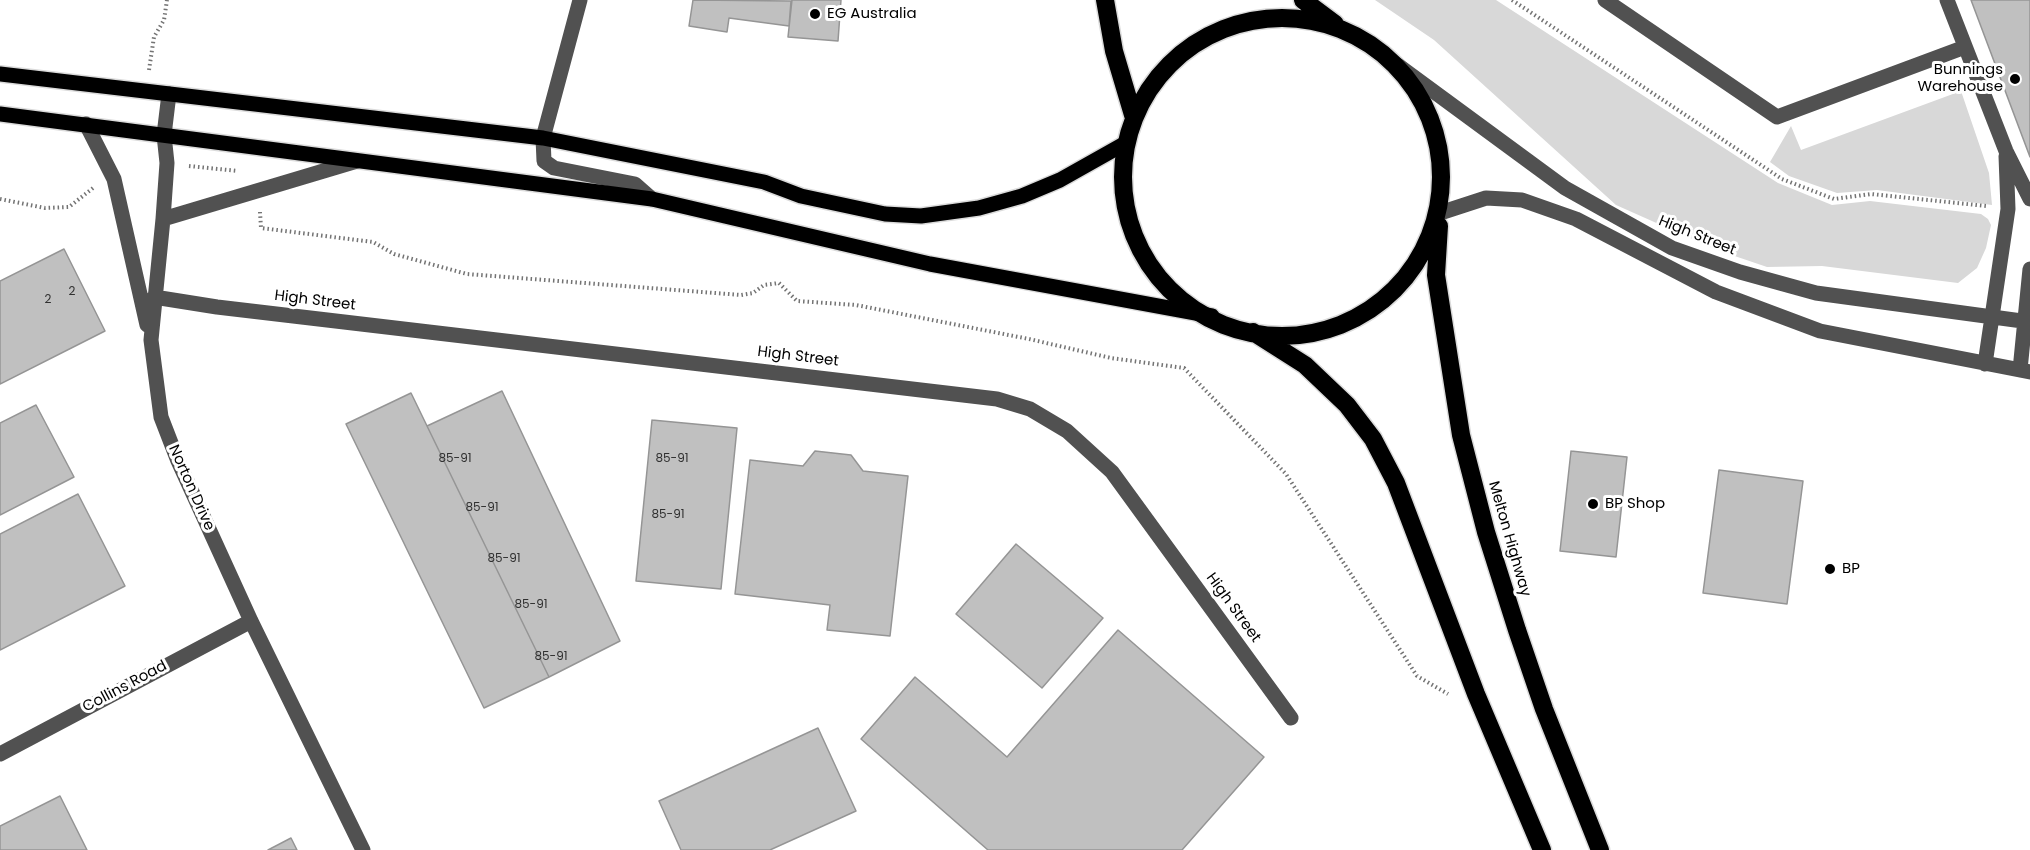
<!DOCTYPE html>
<style>
body{margin:0}
canvas{display:block;background:#fff}
</style>
<canvas width="2030" height="850"></canvas>
<script>
const context = document.querySelector('canvas').getContext('2d');
context.lineJoin = 'round';
function paint(path, color) { context.fillStyle = color; context.fill(path, 'evenodd'); }
const toPath = rows => new Path2D(rows.map(r => 'M' + r).join(''));
function strokePath(path, color, width, dash) { context.strokeStyle = color; context.lineWidth = width; context.lineCap = dash ? 'butt' : 'round'; context.setLineDash(dash || []); context.stroke(path); }
function write(font, color, halo, rows, align = 'center') {
  context.font = font + ' Poppins,sans-serif'; context.lineWidth = 6; context.setLineDash([]); context.textBaseline = 'middle'; context.strokeStyle = halo; context.fillStyle = color; for (const [text, x, y, turn = 0] of rows) {
    context.save(); context.translate(x, y); context.rotate((+turn || 0) * Math.PI / 180); context.textAlign = isNaN(turn) ? turn : align; if (halo) context.strokeText(text, 0, 0); context.fillText(text, 0, 0); context.restore();
  }
}
const green = toPath([
 [1375,0,1496,0,1778,183,1832,205,1870,201,1981,214,1988,219,1991,225,1986,248,1977,268,1958,283,1822,266,1767,267,1717,250,1616,205,1434,40],
 [1961,91,1989,173,1992,205,1877,190,1837,193,1789,176,1770,162,1791,126,1801,150]
]);
const building = toPath([
 [693,0,791,1,789,26,729,18,727,32,689,26,693,0],
 [792,0,841,0,838,41,788,37,792,0],
 [1971,0,2030,0,2030,157,1971,0],
 [64,249,105,331,0,384,0,281,64,249],
 [502,391,620,641,549,677,427,426,502,391],
 [411,393,549,677,484,708,346,424,411,393],
 [36,405,74,477,0,515,0,423,36,405],
 [652,420,737,428,721,589,636,581,652,420],
 [815,451,851,455,863,471,908,476,890,636,827,630,830,605,735,594,750,460,803,466,815,451],
 [1571,451,1627,457,1616,557,1560,551,1571,451],
 [1719,470,1803,481,1787,604,1703,593,1719,470],
 [78,494,125,586,0,650,0,534,78,494],
 [1016,544,1103,618,1042,688,956,614,1016,544],
 [1118,630,1264,757,1182,850,988,850,861,739,915,677,1007,757,1118,630],
 [818,728,856,811,770,850,681,850,659,801,818,728],
 [60,796,87,850,0,850,0,826,60,796],
 [291,838,297,850,268,850,291,838]
]);
const path = toPath([
 [1512,0,1782,179,1834,199,1871,194,1986,206],
 [149,70,154,37,164,20,167,0],
 [189,166,238,171],
 [0,199,45,208,69,207,93,188],
 [260,212,261,228,373,242,394,254,467,274,741,295,753,293,764,285,779,283,797,301,856,305,1029,339,1111,358,1184,368,1286,474,1417,676,1448,694]
]);
const minor = toPath([
 [580,0,543,138,544,161,554,168,635,184,652,199],
 [1605,0,1777,117,1965,47],
 [1947,0,2006,151,2030,199],
 [1399,66,1565,188,1672,248,1740,272,1816,293,2030,322],
 [169,94,164,135,167,163,163,219,151,340,161,417,178,461,251,621,363,850],
 [86,124,114,179,147,325],
 [1440,213,1486,198,1522,200,1576,219,1716,292,1820,331,2030,372],
 [163,219,357,161],
 [154,297,217,307,997,399,1030,409,1067,431,1112,472,1291,718],
 [1985,364,2008,209,2006,156],
 [2020,370,2030,269],
 [0,754,251,621]
]);
const major = toPath([
 [0,74,543,138,764,182,801,196,885,214,921,216,979,208,1022,196,1060,180,1124,144],
 [0,114,652,199,930,264,1212,316]
]);
const highway = toPath([
 [1105,0,1114,51,1133,115],
 [1303,0,1335,24],
 '1123 177a159 159 0 1 1 318 0a159 159 0 1 1-318 0Z',
 [1439,226,1436,275,1461,435,1486,532,1517,630,1544,709,1600,850],
 [1253,332,1305,365,1347,405,1373,439,1396,483,1476,694,1542,850]
]);
const markers = [
 [815,14,6,"#000"],
 [2015,79,6,"#000"],
 [1593,504,6,"#000"],
 [1830,569,6,"#000"]
];
const numberNames = [
 ["2",72,292],
 ["2",48,300],
 ["85-91",455,459],
 ["85-91",672,459],
 ["85-91",482,508],
 ["85-91",668,515],
 ["85-91",504,559],
 ["85-91",531,605],
 ["85-91",551,657]
];
const poiNames = [
 ["EG Australia",827,14],
 ["Bunnings",2003,70,"right"],
 ["Warehouse",2003,87,"right"],
 ["BP Shop",1605,504],
 ["BP",1842,569]
];
const streetNames = [
 ["High Street",1697,236,22],
 ["High Street",315,301,7],
 ["High Street",798,357,7],
 ["Norton Drive",191,488,66],
 ["Melton Highway",1509,539,74],
 ["High Street",1233,608,54],
 ["Collins Road",125,687,-28]
];
paint(green, '#d8d8d8');
paint(building, '#c0c0c0');
strokePath(building, '#959595', 1.5);
strokePath(major, '#dbdbdb', 18);
strokePath(highway, '#dbdbdb', 21);
strokePath(path, '#737373', 4, [1.5, 3]);
strokePath(minor, '#515151', 15);
strokePath(major, '#000', 15);
strokePath(highway, '#000', 18);
for (const [x, y, r, color] of markers) { const dot = new Path2D(); dot.arc(x, y, r, 0, 2 * Math.PI); context.fillStyle = color; context.fill(dot); strokePath(dot, '#fff', 2); }
write('12px', '#303030', null, numberNames);
write('15px', '#000', '#fff', poiNames, 'left');
write('15px', '#000', '#fff', streetNames);
</script>
